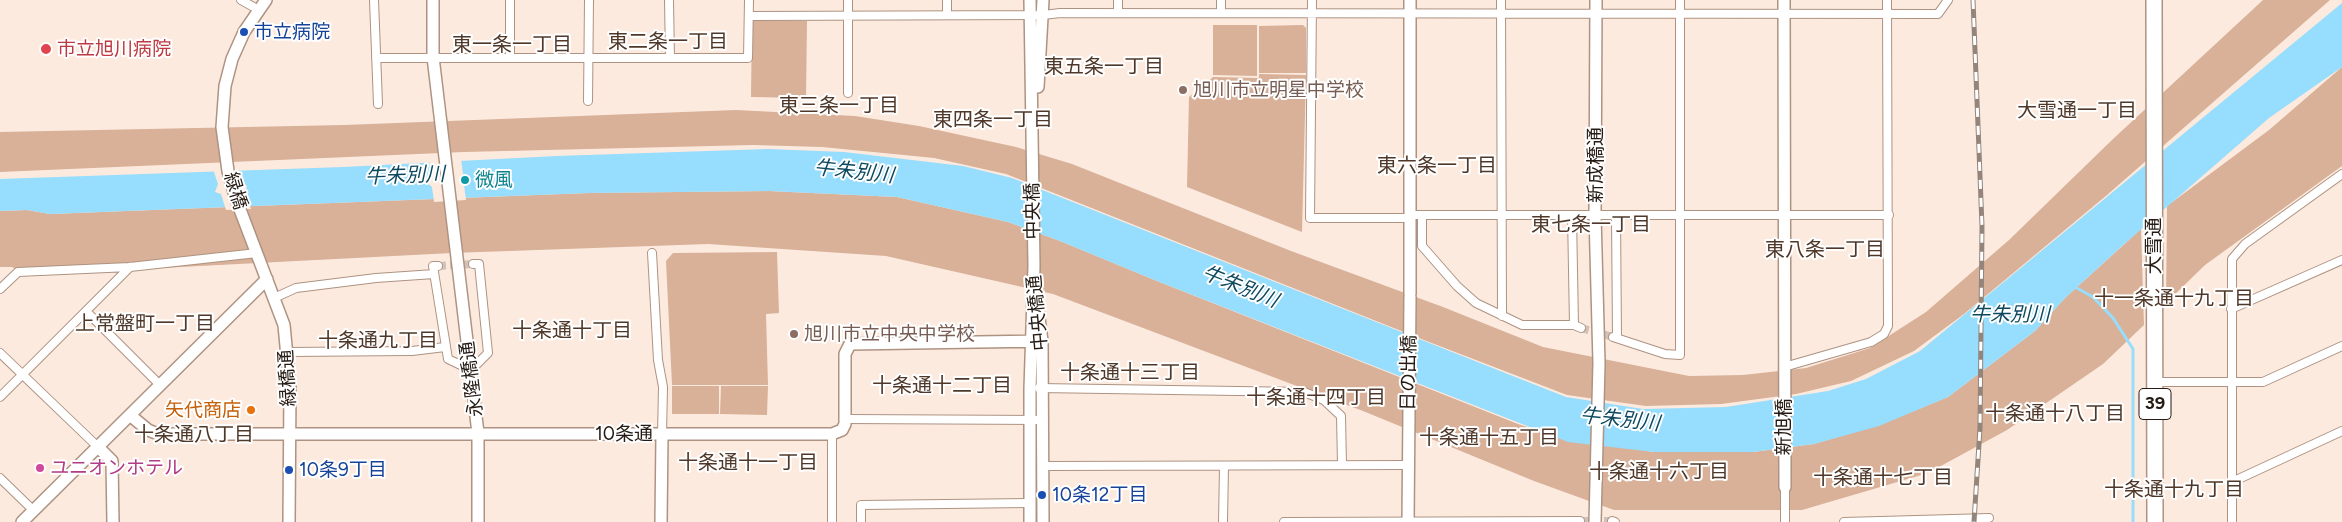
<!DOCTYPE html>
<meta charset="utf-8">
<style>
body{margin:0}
canvas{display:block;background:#fceadf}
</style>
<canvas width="2342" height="522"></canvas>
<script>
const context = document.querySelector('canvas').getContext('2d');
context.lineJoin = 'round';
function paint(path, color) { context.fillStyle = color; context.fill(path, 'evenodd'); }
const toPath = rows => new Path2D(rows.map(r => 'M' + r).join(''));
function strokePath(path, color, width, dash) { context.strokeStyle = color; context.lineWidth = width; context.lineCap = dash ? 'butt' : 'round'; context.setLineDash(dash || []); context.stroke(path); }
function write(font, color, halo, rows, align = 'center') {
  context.font = font + ' Figtree,"Noto Sans JP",sans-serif'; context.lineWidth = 4; context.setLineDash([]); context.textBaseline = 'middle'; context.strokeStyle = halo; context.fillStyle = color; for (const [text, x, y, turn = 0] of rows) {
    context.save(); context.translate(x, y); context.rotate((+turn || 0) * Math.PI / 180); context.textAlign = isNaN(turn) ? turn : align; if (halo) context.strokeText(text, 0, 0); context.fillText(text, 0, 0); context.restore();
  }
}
const green = toPath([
 [2263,0,2330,0,2107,195,1964,314,1914,351,1851,381,1796,394,1721,404,1646,406,1567,395,1429,342,1006,174,934,158,822,147,753,145,464,152,0,172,0,132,344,125,736,110,855,116,919,126,1016,147,1072,164,1291,251,1443,307,1543,347,1689,376,1743,375,1806,368,1870,348,1926,312,2009,240,2113,139],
 [752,20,807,21,806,98,751,97],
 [1213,25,1257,25,1257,76,1213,75],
 [1303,25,1306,28,1306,73,1259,73,1259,26],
 [2342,67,2342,166,2205,265,2166,303,2167,206,2269,130],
 [1259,74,1306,75,1302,232,1187,187,1189,97,1213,77,1259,78],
 [769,191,897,197,1008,222,1060,241,1157,281,1518,424,1540,431,1620,447,1654,452,1753,452,1814,444,1879,425,1948,397,2035,331,2065,298,2141,229,2144,325,2103,364,2007,430,1928,473,1802,510,1614,510,1534,481,1363,411,1053,294,886,256,708,244,452,253,25,275,12,267,0,267,0,211,27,210,50,214,588,193],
 [777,252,779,313,766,314,768,385,672,385,666,261,673,253],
 [672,386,719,386,719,414,672,414],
 [721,386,768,386,767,415,720,414]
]);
const water = toPath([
 [2342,3,2342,67,2269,118,2122,246,2065,298,2035,331,1948,397,1879,426,1814,444,1753,452,1654,452,1568,442,1157,281,1060,241,1008,222,897,197,769,191,588,193,50,214,27,210,0,211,0,179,343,167,556,156,768,149,844,152,963,166,1012,178,1566,397,1643,409,1726,407,1828,391,1866,379,1920,351]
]);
const pier = toPath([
 [461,159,463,174,469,179,464,185,466,200,434,202,432,187,426,182,431,176,429,160],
 [238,168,242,183,247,186,245,193,251,209,226,210,221,194,215,192,218,184,213,169]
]);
const stream = toPath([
 [2075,287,2093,297,2113,318,2133,349,2133,522]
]);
const streetTunnel = toPath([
 [438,266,473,264],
 [1581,328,1613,337],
 [1580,521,1612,521]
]);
const street = toPath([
 [241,0,259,10],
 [374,0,378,104],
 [669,0,670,58],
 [848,0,848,93],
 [947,0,947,15],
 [1118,0,1118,13],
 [1312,0,1310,218,1410,218],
 [1501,0,1502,316],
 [1221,13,1221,0],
 [749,16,1043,15,1060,13,1938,14,1948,0],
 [376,58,748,58,749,0],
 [510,58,510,0],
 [588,101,589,0],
 [1410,215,1889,215],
 [1422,215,1422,246,1457,286,1476,303,1522,325,1574,325,1581,328],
 [1572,215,1574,325],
 [1616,215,1617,338],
 [652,253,658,360,663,387,662,435],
 [438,266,433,266,448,359,471,370,488,353,479,264,473,264],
 [0,289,18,272,130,267,257,253],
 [274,298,296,288,376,278,434,274],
 [2231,309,2342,260],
 [86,311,160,385],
 [1613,337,1665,354,1680,355,1680,0],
 [288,352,412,351,445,347],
 [0,353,98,447],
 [1784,367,1871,342,1884,334,1888,326,1887,0],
 [2154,382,2263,382,2342,346],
 [1039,388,1304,392,1324,400,1341,416,1342,465],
 [0,397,130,267],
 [846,419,1042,420],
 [832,434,832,522],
 [1043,466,1408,465],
 [0,478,34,511],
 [2232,482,2342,431],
 [1785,487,1785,522],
 [1612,521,1615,522],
 [861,522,861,505,1030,503],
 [1223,522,1224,466],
 [1284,522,1580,521],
 [1844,522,1989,518],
 [2232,522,2232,259,2245,244,2342,174]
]);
const secondary = toPath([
 [266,0,244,32,232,59,225,86,222,127,228,171,236,199,284,325,290,388,289,522],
 [433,0,433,57,478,433,478,522],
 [1410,0,1410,294],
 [1784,0,1785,487],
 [1038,87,1043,0],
 [1038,310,1042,341,1043,522],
 [131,416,148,430,158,434,832,434,842,430,845,424,845,354,850,344,1042,341],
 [98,447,112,461,113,522],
 [22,522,267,279],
 [661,522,662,435],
 [1030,522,1030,389,1034,266,1030,0],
 [1408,522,1410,297],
 [1595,522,1599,363,1595,215,1596,0]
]);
const highway = toPath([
 [2154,0,2155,522]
]);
const rail = toPath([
 [1973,0,1982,226,1980,428,1974,522]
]);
const markers = [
 [244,32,5,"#1a4fb4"],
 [46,49,6,"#e0444e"],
 [1183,90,5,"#8d6e63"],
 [465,180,5,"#0f9aa8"],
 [794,334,5,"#8d6e63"],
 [251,410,5,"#e8710a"],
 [40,468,5,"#d1479c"],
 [289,470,5,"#1a4fb4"],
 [1042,495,5,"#1a4fb4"]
];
const shields = [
 [2155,404,32]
];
const shieldNames = [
 ["39",2155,404]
];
const transitNames = [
 ["市立病院",254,32],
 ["10条9丁目",299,470],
 ["10条12丁目",1052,495]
];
const healthNames = [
 ["市立旭川病院",57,49]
];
const educationNames = [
 ["旭川市立明星中学校",1193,90],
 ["旭川市立中央中学校",804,334]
];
const streetNames = [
 ["新成橋通",1596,165,-90],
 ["緑橋",235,191,73],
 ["中央橋",1033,211,-91],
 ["大雪通",2154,246,-90],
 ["中央橋通",1038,313,-95],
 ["日の出橋",1409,373,-89],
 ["緑橋通",288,378,-93],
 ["永隆橋通",472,379,-97],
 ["新旭橋",1784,427,-90],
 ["10条通",624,434]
];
const cultureNames = [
 ["微風",475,180]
];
const foodNames = [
 ["矢代商店",241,410]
];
const hotelNames = [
 ["ユニオンホテル",50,468]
];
const neighbourhoodNames = [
 ["東二条一丁目",668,42],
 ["東一条一丁目",512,45],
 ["東五条一丁目",1104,67],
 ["東三条一丁目",839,106],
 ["大雪通一丁目",2077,111],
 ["東四条一丁目",993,120],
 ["東六条一丁目",1437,166],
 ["東七条一丁目",1591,225],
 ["東八条一丁目",1825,250],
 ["十一条通十九丁目",2174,299],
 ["上常盤町一丁目",145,324],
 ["十条通十丁目",572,331],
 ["十条通九丁目",378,341],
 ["十条通十三丁目",1130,373],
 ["十条通十二丁目",942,386],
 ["十条通十四丁目",1316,398],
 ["十条通十八丁目",2055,414],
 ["十条通八丁目",194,435],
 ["十条通十五丁目",1489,438],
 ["十条通十一丁目",748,463],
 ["十条通十六丁目",1659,472],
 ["十条通十七丁目",1883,478],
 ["十条通十九丁目",2174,490]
];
const waterNames = [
 ["牛朱別川",854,172,6],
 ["牛朱別川",405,176,-2],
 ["牛朱別川",1240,287,22],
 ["牛朱別川",2010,315],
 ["牛朱別川",1620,420,6]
];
paint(green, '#d8b198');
paint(water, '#97ddfd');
paint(pier, '#fceadf');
strokePath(stream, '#97ddfd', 3);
strokePath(streetTunnel, '#d1c1b6', 8, [8, 4]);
strokePath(street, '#ae9382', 10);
strokePath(secondary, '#ae9382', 14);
strokePath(highway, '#ae9382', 18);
strokePath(street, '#fff', 8);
strokePath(secondary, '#fff', 11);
strokePath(highway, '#fff', 15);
strokePath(rail, '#93857c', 5);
strokePath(rail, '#fff', 3, [9]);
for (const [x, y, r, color] of markers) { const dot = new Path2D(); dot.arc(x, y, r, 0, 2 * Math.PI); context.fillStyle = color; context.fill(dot); strokePath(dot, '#fff', 2); }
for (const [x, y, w] of shields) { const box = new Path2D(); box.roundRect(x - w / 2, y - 15.5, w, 31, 4); context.fillStyle = '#fff'; context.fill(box); strokePath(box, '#251b14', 1); }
write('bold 18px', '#251b14', null, shieldNames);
write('19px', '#164399', '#fff', transitNames, 'left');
write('19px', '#be3a42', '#fff', healthNames, 'left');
write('19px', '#785e54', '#fff', educationNames, 'left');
write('19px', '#251b14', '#fff', streetNames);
write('19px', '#0d838f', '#fff', cultureNames, 'left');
write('19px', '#c56008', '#fff', foodNames, 'right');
write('19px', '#b23c85', '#fff', hotelNames, 'left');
write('20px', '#4f3829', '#fff', neighbourhoodNames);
write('italic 20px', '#0e495f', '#fff', waterNames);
</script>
